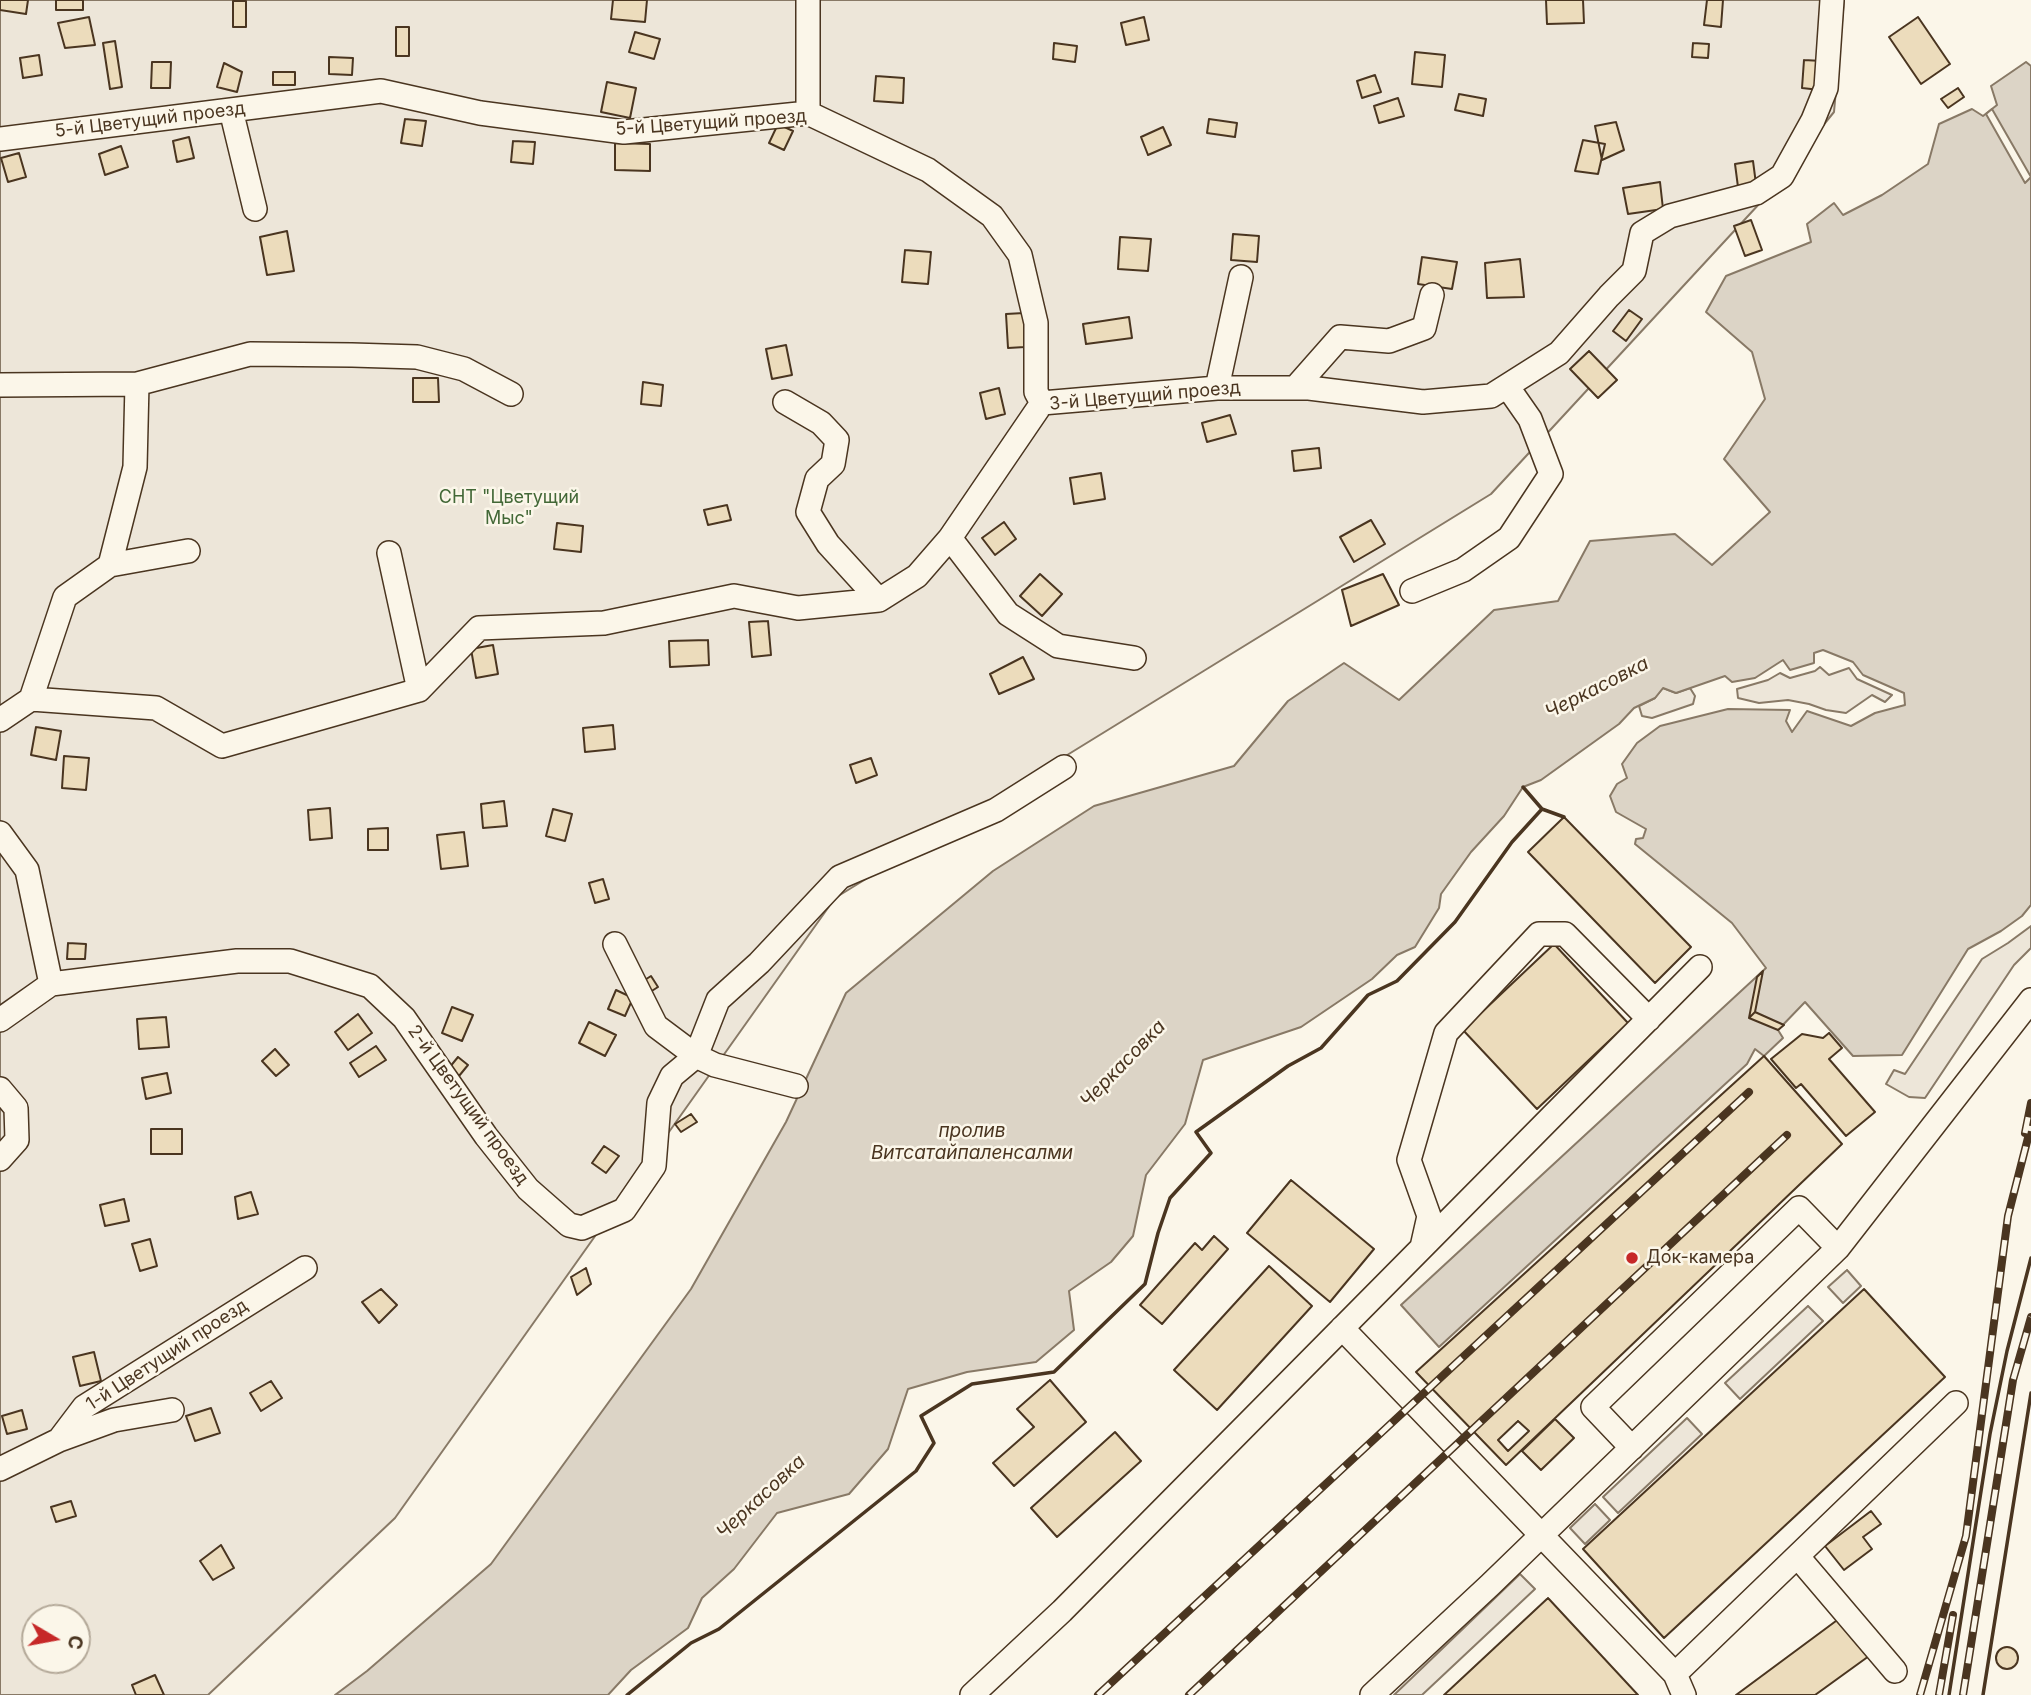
<!DOCTYPE html>
<meta charset="utf-8">
<style>
body{margin:0}
#map{position:relative;width:2031px;height:1695px;overflow:hidden;background:#fbf6e9;font-family:Inter,sans-serif}
canvas{display:block}
.north{position:absolute;left:21px;top:1604px;width:70px;height:70px;box-sizing:border-box;background:#fbf6e9;border:2px solid #b4a999;border-radius:50%;rotate:100deg;font-size:19px;font-weight:700;line-height:28px;text-align:center;color:#4a3520}
.north::after{content:'';display:block;margin:auto;width:24px;height:32px;background:#c62828;clip-path:polygon(50% 0,100% 100%,50% 72%,0 100%)}
</style>
<div id="map">
<canvas width="2031" height="1695"></canvas>
<div class="north">С</div>
</div>
<script>
const context = document.querySelector('canvas').getContext('2d');
context.lineJoin = 'round';
function paint(path, color) { context.fillStyle = color; context.fill(path, 'evenodd'); }
const toPath = rows => new Path2D(rows.map(r => 'M' + r).join(''));
function strokePath(path, color, width, dash) { context.strokeStyle = color; context.lineWidth = width; context.lineCap = dash ? 'butt' : 'round'; context.setLineDash(dash || []); context.stroke(path); }
function write(font, color, halo, rows, align = 'center') {
  context.font = font + ' Inter,sans-serif'; context.lineWidth = 5; context.setLineDash([]); context.textBaseline = 'middle'; context.strokeStyle = halo; context.fillStyle = color; for (const [text, x, y, turn = 0] of rows) {
    context.save(); context.translate(x, y); context.rotate((+turn || 0) * Math.PI / 180); context.textAlign = isNaN(turn) ? turn : align; if (halo) context.strokeText(text, 0, 0); context.fillText(text, 0, 0); context.restore();
  }
}
const green = toPath([
 [0,0,1844,0,1834,112,1760,203,1491,494,835,898,395,1518,208,1695,0,1695,0,0],
 [35,1618,77,1618,77,1660,35,1660,35,1618],
 [1820,667,1829,675,1849,668,1857,679,1892,695,1885,702,1872,695,1846,713,1826,710,1809,704,1788,700,1759,703,1738,698,1737,689,1768,680,1780,673,1790,678,1815,671,1820,667],
 [1663,688,1676,693,1690,688,1695,696,1693,704,1652,718,1642,716,1639,706,1655,698,1663,688],
 [2031,926,2031,948,2014,965,1925,1098,1909,1097,1886,1084,1894,1070,1905,1074,1982,959,2008,943,2031,926],
 [1847,1270,1861,1286,1843,1303,1828,1287,1847,1270],
 [1808,1306,1823,1321,1740,1399,1725,1383,1808,1306],
 [1687,1418,1702,1434,1618,1513,1603,1497,1687,1418],
 [1595,1504,1610,1520,1585,1544,1570,1528,1595,1504],
 [1520,1574,1535,1589,1422,1695,1394,1695,1520,1574]
]);
const water = toPath([
 [2026,62,2031,66,2031,905,2022,916,2001,931,1968,949,1902,1055,1853,1056,1805,1002,1778,1030,1783,1038,1764,1056,1755,1049,1747,1064,1439,1347,1401,1305,1766,968,1732,923,1635,844,1636,839,1643,838,1646,829,1616,812,1610,796,1617,784,1627,778,1622,764,1637,743,1660,726,1728,709,1790,710,1786,721,1792,732,1807,711,1851,726,1875,713,1905,705,1904,693,1863,675,1853,662,1823,650,1814,653,1814,663,1790,670,1783,660,1755,678,1732,682,1725,676,1676,693,1663,688,1655,698,1634,708,1619,724,1541,780,1523,787,1504,816,1471,852,1441,894,1439,908,1415,947,1397,955,1372,979,1301,1027,1203,1060,1185,1124,1146,1175,1133,1236,1111,1262,1069,1291,1074,1330,1036,1362,967,1372,908,1389,888,1449,849,1494,777,1513,734,1569,702,1598,688,1628,631,1670,608,1695,335,1695,367,1671,491,1564,691,1289,786,1122,846,993,993,871,1094,806,1234,766,1288,701,1344,663,1399,700,1494,610,1558,601,1590,541,1675,534,1712,565,1770,512,1724,459,1765,399,1752,352,1706,312,1726,276,1811,242,1807,224,1834,203,1843,215,1882,195,1928,164,1939,124,1972,109,1983,116,1997,105,1991,86,2026,62]
]);
const pier = toPath([
 [1992,109,2031,177,2025,183,1986,114,1992,109]
]);
const building = toPath([
 [0,0,28,0,26,14,0,10,0,0],
 [56,0,83,0,83,10,56,10,56,0],
 [613,0,647,0,645,22,611,19,613,0],
 [1546,0,1583,0,1584,23,1547,24,1546,0],
 [1707,0,1723,0,1721,27,1704,25,1707,0],
 [233,1,246,1,246,27,233,27,233,1],
 [89,17,95,45,65,48,58,23,89,17],
 [1144,17,1149,40,1126,45,1121,23,1144,17],
 [1918,17,1950,64,1921,84,1889,37,1918,17],
 [396,27,409,27,409,56,396,56,396,27],
 [635,32,660,39,654,59,629,52,635,32],
 [115,41,122,87,110,89,103,43,115,41],
 [1054,43,1077,46,1075,62,1053,59,1054,43],
 [1693,43,1709,44,1708,58,1692,57,1693,43],
 [1415,52,1445,55,1442,87,1412,84,1415,52],
 [39,55,42,75,23,78,20,58,39,55],
 [329,57,353,58,352,75,329,74,329,57],
 [1804,60,1822,61,1820,90,1802,88,1804,60],
 [152,62,171,62,170,88,151,88,152,62],
 [224,63,242,72,237,92,217,87,224,63],
 [273,72,295,72,295,85,273,85,273,72],
 [1375,75,1381,92,1362,98,1357,81,1375,75],
 [876,76,904,78,903,103,874,101,876,76],
 [607,82,636,88,630,118,601,112,607,82],
 [1958,88,1964,97,1948,108,1941,99,1958,88],
 [1459,94,1486,99,1483,116,1455,110,1459,94],
 [1398,98,1404,116,1379,123,1374,106,1398,98],
 [405,119,426,121,422,146,401,143,405,119],
 [1209,119,1237,123,1235,137,1207,133,1209,119],
 [1616,122,1624,150,1602,160,1595,126,1616,122],
 [778,124,793,131,784,150,769,143,778,124],
 [1163,127,1171,145,1148,155,1141,137,1163,127],
 [189,137,194,158,177,162,173,141,189,137],
 [1583,140,1605,144,1598,174,1575,171,1583,140],
 [513,141,535,142,533,164,511,162,513,141],
 [615,143,650,144,650,171,615,170,615,143],
 [121,146,128,167,105,175,99,154,121,146],
 [19,153,26,177,8,182,1,158,19,153],
 [1753,161,1756,184,1738,187,1735,164,1753,161],
 [1660,182,1663,209,1628,214,1623,188,1660,182],
 [1751,220,1762,250,1745,256,1734,226,1751,220],
 [287,231,294,271,267,275,260,237,287,231],
 [1233,234,1259,236,1257,262,1231,260,1233,234],
 [1120,237,1151,239,1148,271,1118,269,1120,237],
 [905,250,931,252,928,284,902,282,905,250],
 [1422,257,1457,262,1452,289,1418,284,1422,257],
 [1520,259,1524,297,1487,298,1485,263,1520,259],
 [1629,310,1642,319,1626,341,1613,331,1629,310],
 [1024,313,1025,347,1008,348,1006,314,1024,313],
 [1129,317,1132,338,1086,344,1083,324,1129,317],
 [786,345,792,375,772,379,766,349,786,345],
 [1589,351,1617,380,1598,398,1570,369,1589,351],
 [413,378,438,378,439,402,413,402,413,378],
 [643,382,663,385,661,406,641,404,643,382],
 [999,388,1005,414,986,419,980,393,999,388],
 [1230,415,1236,434,1207,442,1202,423,1230,415],
 [1319,448,1321,468,1294,471,1292,451,1319,448],
 [1101,473,1105,499,1074,504,1070,478,1101,473],
 [727,505,731,520,708,525,704,510,727,505],
 [1371,520,1385,544,1354,562,1340,537,1371,520],
 [1004,522,1016,539,995,555,982,538,1004,522],
 [557,523,583,526,581,552,554,549,557,523],
 [1040,574,1062,594,1042,616,1020,596,1040,574],
 [1383,574,1399,605,1351,626,1342,590,1383,574],
 [768,621,771,655,752,657,749,622,768,621],
 [708,640,709,665,670,667,669,641,708,640],
 [493,645,498,674,476,678,471,649,493,645],
 [1023,657,1034,679,999,694,990,674,1023,657],
 [613,725,615,749,585,752,583,728,613,725],
 [36,727,61,731,56,760,31,755,36,727],
 [64,756,89,758,86,790,62,788,64,756],
 [871,758,877,775,856,783,850,765,871,758],
 [504,801,507,826,483,828,481,804,504,801],
 [330,808,332,838,310,840,308,810,330,808],
 [553,809,572,814,565,841,546,836,553,809],
 [1564,817,1691,947,1655,983,1528,852,1564,817],
 [388,828,388,850,368,850,368,829,388,828],
 [464,832,468,866,441,869,437,835,464,832],
 [603,879,609,899,595,903,589,883,603,879],
 [68,943,86,944,85,959,67,959,68,943],
 [1554,944,1628,1023,1537,1109,1463,1030,1554,944],
 [1763,971,1755,1012,1749,1018,1757,977,1763,971],
 [651,976,658,987,647,994,640,983,651,976],
 [616,990,633,998,625,1016,608,1009,616,990],
 [452,1007,473,1015,462,1041,442,1033,452,1007],
 [1755,1012,1784,1025,1778,1030,1749,1018,1755,1012],
 [358,1014,372,1033,348,1050,335,1032,358,1014],
 [166,1017,169,1047,139,1049,137,1019,166,1017],
 [589,1022,616,1035,605,1056,579,1043,589,1022],
 [1829,1033,1842,1048,1829,1059,1875,1112,1846,1136,1801,1084,1796,1088,1771,1059,1802,1034,1823,1038,1829,1033],
 [376,1046,386,1060,359,1077,350,1063,376,1046],
 [275,1049,289,1065,276,1076,262,1061,275,1049],
 [1764,1056,1842,1144,1506,1465,1416,1372,1764,1056],
 [458,1057,468,1065,459,1076,449,1068,458,1057],
 [167,1073,171,1093,146,1099,142,1078,167,1073],
 [691,1114,697,1122,681,1132,675,1124,691,1114],
 [151,1129,182,1129,182,1154,151,1154,151,1129],
 [604,1146,619,1156,606,1173,592,1163,604,1146],
 [1291,1180,1374,1249,1330,1302,1247,1233,1291,1180],
 [251,1192,258,1214,238,1219,235,1197,251,1192],
 [124,1199,129,1221,105,1226,100,1205,124,1199],
 [1214,1236,1228,1249,1162,1324,1140,1305,1195,1243,1202,1250,1214,1236],
 [150,1239,157,1266,140,1271,132,1244,150,1239],
 [1269,1266,1312,1306,1217,1410,1174,1370,1269,1266],
 [586,1268,591,1284,577,1295,571,1277,586,1268],
 [381,1289,397,1305,379,1323,362,1302,381,1289],
 [1864,1289,1945,1377,1664,1638,1583,1549,1864,1289],
 [94,1352,101,1381,80,1386,73,1357,94,1352],
 [1050,1380,1086,1422,1014,1486,993,1463,1034,1427,1017,1409,1050,1380],
 [271,1381,282,1398,261,1411,250,1393,271,1381],
 [211,1408,220,1433,195,1441,186,1416,211,1408],
 [22,1410,27,1429,7,1434,2,1416,22,1410],
 [1555,1419,1574,1438,1541,1470,1522,1451,1555,1419],
 [1518,1421,1529,1431,1508,1451,1498,1440,1518,1421],
 [1115,1432,1141,1461,1057,1537,1031,1508,1115,1432],
 [71,1501,76,1516,56,1522,51,1507,71,1501],
 [1871,1511,1881,1524,1863,1537,1872,1549,1844,1570,1825,1546,1871,1511],
 [221,1545,234,1568,213,1580,200,1561,221,1545],
 [1548,1598,1638,1695,1444,1695,1548,1598],
 [1840,1618,1869,1656,1815,1695,1736,1695,1840,1618],
 '1996 1658a11 11 0 1 1 22 0a11 11 0 1 1-22 0Z',
 [155,1675,164,1695,136,1695,132,1685,155,1675]
]);
const minor = toPath([
 [808,0,808,113],
 [231,110,255,209],
 [0,139,381,91,480,113,624,132,808,113,928,170,992,216,1020,255,1036,323,1036,392,1042,403],
 [0,385,137,384,250,354,352,355,417,357,464,369,511,394],
 [1217,388,1241,277],
 [1295,388,1340,337,1389,341,1424,328,1432,295],
 [785,402,821,423,837,440,833,464,817,479,808,512,828,544,879,600],
 [950,538,1008,614,1058,646,1134,658],
 [389,553,419,690],
 [110,565,135,467,137,384],
 [1412,591,1463,570,1509,538,1551,474,1530,419,1507,386],
 [31,699,65,597,110,565,188,551],
 [0,720,31,699,156,708,222,746,419,690,479,628,604,623,734,596,798,608,879,600,917,576,950,538,1042,403,1217,388,1309,388,1423,402,1491,396,1559,353,1609,296,1634,271,1642,233,1670,216,1756,193,1782,176,1813,120,1826,88,1832,0],
 [0,833,27,870,51,984],
 [615,944,656,1026,696,1056,715,1065,796,1086],
 [0,1020,51,984,237,961,290,961,370,986,404,1018,486,1136,528,1189,569,1225,582,1228,624,1210,654,1166,659,1103,672,1076,696,1056,718,1000,759,963,840,877,996,810,1064,767],
 [0,1089,16,1108,17,1140,0,1159],
 [1422,1247,1429,1216,1409,1160,1446,1033,1539,934,1565,934,1649,1019],
 [1342,1328,1675,1674,1956,1403],
 [59,1440,114,1420,172,1410],
 [1632,1448,1593,1407,1799,1208,1838,1248],
 [0,1469,59,1440,84,1407,305,1268],
 [1798,1557,1895,1671],
 [1675,1674,1684,1695],
 [972,1695,1062,1611,1700,967],
 [1372,1695,1490,1585,1838,1248,2031,1000]
]);
const rail = toPath([
 [2025,1133,2031,1103],
 [1098,1695,1749,1092],
 [1189,1695,1787,1135],
 [1920,1695,1966,1536,2008,1216,2031,1126],
 [1939,1695,1953,1615],
 [1963,1695,2013,1380,2031,1317]
]);
const wall = toPath([
 [1523,787,1542,809,1564,817],
 [627,1695,691,1643,719,1629,916,1471,934,1443,921,1416,972,1384,1054,1372,1145,1284,1158,1233,1170,1198,1211,1153,1196,1132,1288,1066,1321,1048,1368,995,1397,981,1455,922,1512,842,1542,809],
 [1949,1695,1990,1434,2007,1351,2031,1258],
 [1983,1695,2031,1393]
]);
const markers = [
 [1632,1258,7,"#c62828"]
];
const streetNames = [
 ["5-й Цветущий проезд",150,120,-7],
 ["5-й Цветущий проезд",711,123,-4],
 ["3-й Цветущий проезд",1145,396,-5],
 ["2-й Цветущий проезд",468,1105,54],
 ["1-й Цветущий проезд",167,1355,-33]
];
const parkNames = [
 ["СНТ \"Цветущий",509,498],
 ["Мыс\"",509,519]
];
const poiNames = [
 ["Док-камера",1646,1258]
];
const waterNames = [
 ["Черкасовка",1597,688,-27],
 ["Черкасовка",1123,1064,-46],
 ["пролив",972,1131],
 ["Витсатайпаленсалми",972,1153],
 ["Черкасовка",761,1497,-43]
];
paint(green, '#ede6d9');
strokePath(green, '#887966', 2);
paint(water, '#dcd4c6');
strokePath(water, '#887966', 2);
paint(pier, '#fbf6e9');
strokePath(pier, '#887966', 2);
paint(building, '#ecdcbc');
strokePath(building, '#4a3520', 2);
strokePath(minor, '#4a3520', 26);
strokePath(minor, '#fbf6e9', 23);
strokePath(rail, '#4a3520', 8);
strokePath(rail, '#fbf6e9', 5, [16]);
strokePath(wall, '#4a3520', 3.5);
for (const [x, y, r, color] of markers) { const dot = new Path2D(); dot.arc(x, y, r, 0, 2 * Math.PI); context.fillStyle = color; context.fill(dot); strokePath(dot, '#fbf6e9', 2.5); }
write('18px', '#4a3520', '#fbf6e9', streetNames);
write('18px', '#436837', '#fbf6e9', parkNames);
write('18px', '#4a3520', '#fbf6e9', poiNames, 'left');
write('italic 19px', '#4a3520', '#fbf6e9', waterNames);
</script>
